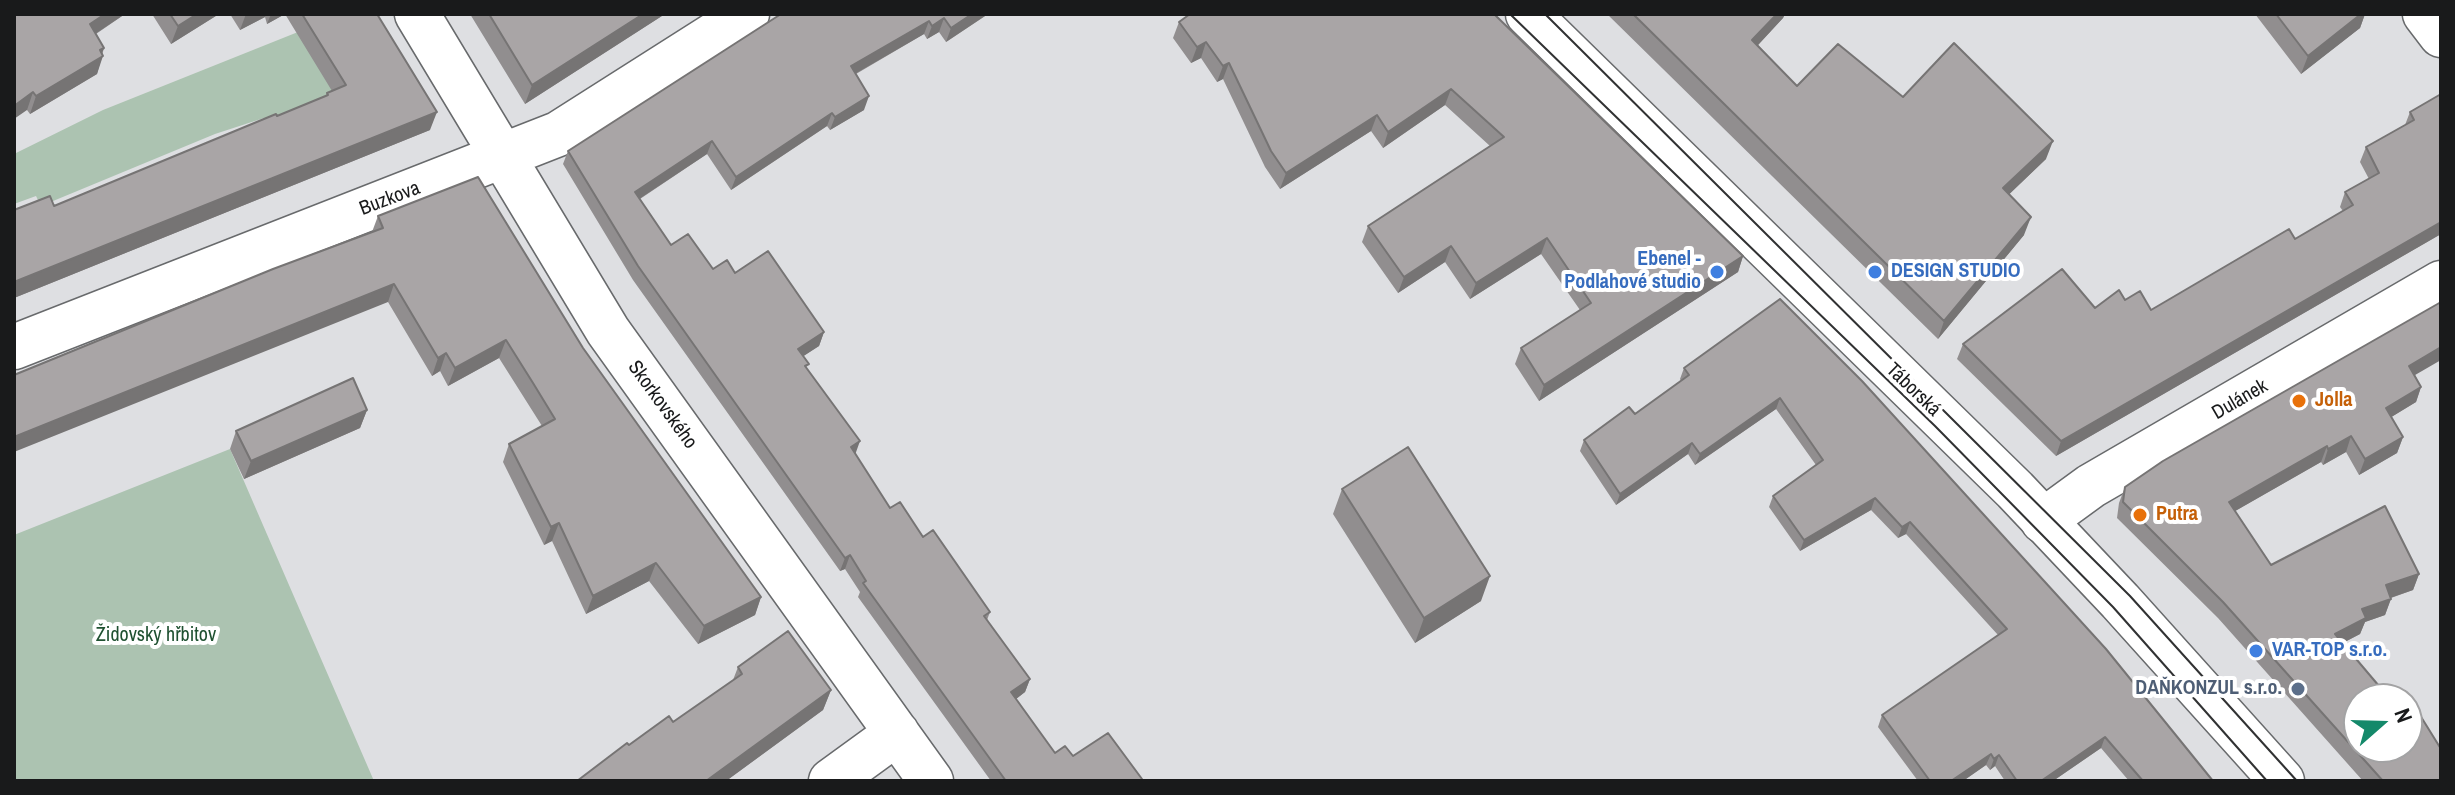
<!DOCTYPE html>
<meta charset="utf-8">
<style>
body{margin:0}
#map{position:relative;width:2455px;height:795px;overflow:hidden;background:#dedfe2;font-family:"Archivo Narrow",sans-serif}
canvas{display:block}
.frame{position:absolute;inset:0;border:16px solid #191a1b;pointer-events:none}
.north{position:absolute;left:2343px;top:683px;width:80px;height:80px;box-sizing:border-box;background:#fff;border:2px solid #a3a3a4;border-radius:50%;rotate:70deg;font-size:22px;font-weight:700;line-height:32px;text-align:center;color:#191a1b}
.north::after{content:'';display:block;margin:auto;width:28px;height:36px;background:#14896a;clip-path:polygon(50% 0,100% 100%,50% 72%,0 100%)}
</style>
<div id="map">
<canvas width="2455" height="795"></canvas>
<div class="frame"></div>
<div class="north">N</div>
</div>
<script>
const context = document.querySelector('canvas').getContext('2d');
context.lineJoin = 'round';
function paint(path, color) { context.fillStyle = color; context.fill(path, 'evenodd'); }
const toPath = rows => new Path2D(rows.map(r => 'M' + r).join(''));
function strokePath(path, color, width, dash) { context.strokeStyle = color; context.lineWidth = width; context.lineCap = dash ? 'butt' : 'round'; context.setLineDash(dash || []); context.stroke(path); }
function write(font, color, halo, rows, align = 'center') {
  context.font = font + ' "Archivo Narrow",sans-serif'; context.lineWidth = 8; context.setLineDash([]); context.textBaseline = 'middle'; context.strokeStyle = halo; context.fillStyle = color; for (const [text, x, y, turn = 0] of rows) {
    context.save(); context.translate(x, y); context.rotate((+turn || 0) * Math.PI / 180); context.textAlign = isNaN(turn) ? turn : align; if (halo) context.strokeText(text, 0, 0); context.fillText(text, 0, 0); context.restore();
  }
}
const green = toPath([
 [298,32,341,103,269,132,264,118,215,134,41,206,36,196,14,204,14,154,103,110],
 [230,449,374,781,14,781,14,535]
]);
const minor = toPath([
 [417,14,608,331,931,781],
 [2425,14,2441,35],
 [14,347,558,134,747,14],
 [2043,521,2091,486,2441,283],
 [831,781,897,733]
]);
const tertiary = toPath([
 [1528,14,2015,490,2120,601,2282,781]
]);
const tram = toPath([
 [1510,14,1935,426,2113,607,2267,781],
 [1545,14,2130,596,2297,781]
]);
const wall = toPath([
 [14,14,125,14,96,34,104,48,97,74,30,114,27,110],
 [152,14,219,14,171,44],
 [230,14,377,14,430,130,14,298,14,210,54,206,326,96,327,93,332,91,285,14,267,24,265,17,240,30],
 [470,14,665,14,525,104],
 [781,14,988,14,946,42,939,32,927,39,924,34,856,74,864,110,830,130,827,126,731,190,707,154,640,199,671,245,713,269,735,273,824,332,819,346,803,356,807,369,855,454,890,508,923,537,990,612,987,620,1030,679,1025,692,1016,699,1055,753,1073,756,1141,781,991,781,858,597,860,592,845,569,840,571,633,280,563,164,568,151],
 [1494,14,1743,256,1738,272,1539,401,1515,364,1521,348,1580,310,1541,254,1470,299,1445,262,1398,293,1362,242,1368,226,1490,146,1445,105,1383,148,1371,131,1280,189,1265,167,1223,79,1217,82,1201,58,1191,63,1173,38,1179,22],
 [1607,14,1785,14,1783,18,1758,45,1797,86,1903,97,2046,159,2009,194,2024,235,1938,339],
 [2255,14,2365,14,2360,28,2301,74],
 [2441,94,2441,234,2056,456,1957,359,1963,344,2125,300,2151,310,2295,239,2343,211,2340,207,2345,192,2369,179,2360,162,2366,147,2405,125,2410,112],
 [378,216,583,348,761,597,755,615,698,644,649,581,586,614,552,541,544,545,503,462,509,444,542,426,499,358,448,386,440,371,432,376,388,302,372,232],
 [1780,299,2213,781,2129,781,2101,748,2053,781,2005,781,1995,766,1990,770,1986,765,1963,781,1918,781,1878,727,1882,715,1998,635,1906,534,1898,538,1871,510,1800,551,1769,507,1773,496,1816,465,1776,409,1695,465,1688,454,1616,505,1580,451,1584,440,1635,414,1681,381,1680,379,1684,368],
 [2415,375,2421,387,2416,402,2391,417,2403,437,2397,453,2359,475,2346,452,2323,465,2321,462,2235,511,2271,565,2419,574,2413,590,2391,598,2385,615,2365,622,2360,634,2343,643,2441,781,2363,781,2218,618,2117,518,2119,503,2125,487],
 [367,410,360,428,244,479,230,449,236,431],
 [1342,489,1481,601,1415,643,1333,514],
 [738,667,831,690,823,710,726,781,577,781,629,745,673,722,733,680]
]);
const shadedWall = toPath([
 [105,14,125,14,83,42,90,24],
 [197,14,219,14,171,44,178,26],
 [246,14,266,14,265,17,240,30],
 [271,14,285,14,267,24],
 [643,14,665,14,525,104,532,85],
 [972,14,988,14,946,42,951,28],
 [1777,14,1785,14,1783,18,1746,58,1752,40],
 [2361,14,2365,14,2360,28,2301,74,2308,56],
 [944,18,939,32,927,39,932,26],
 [929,21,924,34,846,79,851,66],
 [1206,42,1201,58,1191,63,1197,47],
 [104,48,100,57,103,56,97,74,30,114,36,96],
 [1229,63,1223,79,1217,82,1223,66],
 [1451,89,1445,105,1383,148,1388,132],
 [33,92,27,110,14,119,14,106],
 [869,96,864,110,830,130,835,117],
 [437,112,430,130,14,298,14,282],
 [832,113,827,126,731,190,736,177],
 [1377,115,1371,131,1280,189,1286,173],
 [712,141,707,154,630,205,635,192],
 [2053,141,2046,159,1996,207,2003,188],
 [2031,217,2024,235,1938,339,1944,321],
 [2441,222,2441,234,2056,456,2061,441],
 [1547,238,1541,254,1470,299,1476,283],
 [1451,246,1445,262,1398,293,1404,277],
 [1743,256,1738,272,1539,401,1544,385],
 [394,284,388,302,14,452,14,437],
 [824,332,819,346,793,363,798,349],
 [506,340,499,358,448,386,455,368],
 [2441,347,2441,360,2403,382,2409,366],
 [446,353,440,371,432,376,438,358],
 [2421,387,2416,402,2380,424,2386,408],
 [1780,398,1776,409,1695,465,1700,454],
 [367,410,360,428,244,479,251,461],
 [2351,436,2346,452,2323,465,2328,449],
 [2403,437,2397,453,2359,475,2365,459],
 [860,441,855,455,851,447],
 [1692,443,1688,454,1616,505,1620,494],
 [2327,446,2321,462,2223,518,2229,502],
 [1875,498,1871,510,1800,551,1804,540],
 [1910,522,1906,534,1898,538,1902,527],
 [559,523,552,541,544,545,551,527],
 [850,555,845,569,840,571,845,558],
 [656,563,649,581,586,614,593,596],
 [2419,574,2413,590,2381,601,2386,585],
 [1490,576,1481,601,1415,643,1424,618],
 [761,597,755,615,698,644,704,626],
 [2391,599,2385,615,2365,622,2360,634,2329,650,2335,634,2362,609],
 [1030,679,1025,692,1007,706,1011,692],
 [831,690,823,710,726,781,706,781],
 [2105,737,2101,748,2053,781,2041,781],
 [1991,754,1986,765,1963,781,1951,781],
 [1999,755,1995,766,1990,770,1994,759]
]);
const building = toPath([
 [14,14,105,14,90,24,104,48,100,50,103,56,36,96,33,92,14,106,14,14],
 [170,14,197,14,178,26,170,14],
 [302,14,377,14,437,112,14,282,14,210,50,196,54,206,276,114,277,116,328,95,327,93,346,85,302,14],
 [489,14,643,14,532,85,489,14],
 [781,14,972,14,951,28,944,18,932,26,929,21,851,66,869,96,835,117,832,113,736,177,712,141,635,192,671,245,688,234,713,269,727,260,735,273,768,251,824,332,798,349,809,364,805,366,860,441,851,447,890,508,900,502,923,537,933,530,990,612,984,616,1030,679,1011,692,1055,753,1065,746,1073,756,1108,733,1142,779,1139,781,1006,781,863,583,866,581,850,555,845,558,638,266,568,151,781,14],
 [1190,14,1494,14,1743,256,1544,385,1521,348,1591,303,1547,238,1476,283,1451,246,1404,277,1368,226,1504,137,1451,89,1388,132,1377,115,1286,173,1271,151,1229,63,1223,66,1206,42,1197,47,1179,22,1190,14],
 [1633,14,1777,14,1752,40,1797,86,1838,44,1903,97,1954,43,2053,141,2003,188,2031,217,1944,321,1633,14],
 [2276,14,2361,14,2308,56,2276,14],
 [2441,94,2441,222,2061,441,1963,344,2062,269,2095,308,2119,290,2125,300,2140,291,2151,310,2289,229,2295,239,2353,205,2345,192,2379,173,2366,147,2414,120,2410,112,2441,94],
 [478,177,583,348,761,597,704,626,656,563,593,596,559,523,551,527,509,444,555,419,533,383,506,340,455,368,446,353,438,358,394,284,14,437,14,375,273,269,383,228,378,216,478,177],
 [1780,299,1862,381,2106,649,2213,781,2143,781,2105,737,2041,781,2017,781,1999,755,1994,759,1991,754,1951,781,1930,781,1882,715,2007,629,1910,522,1902,527,1875,498,1804,540,1773,496,1823,460,1780,398,1700,454,1692,443,1620,494,1584,440,1629,407,1635,414,1689,375,1684,368,1780,299],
 [2441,302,2441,347,2409,366,2421,387,2386,408,2403,437,2365,459,2351,436,2328,449,2327,446,2229,502,2271,565,2385,506,2419,574,2386,585,2391,599,2362,609,2366,618,2335,634,2390,699,2359,699,2359,747,2407,747,2407,699,2396,699,2405,691,2441,749,2441,781,2383,781,2223,602,2123,502,2125,487,2163,461,2441,302],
 [353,378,367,410,251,461,236,431,353,378],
 [1408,447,1490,576,1424,618,1342,489,1408,447],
 [788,631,831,690,706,781,577,781,627,743,629,745,669,716,673,722,742,674,738,667,788,631]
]);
const markers = [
 [1717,272,8,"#3f7fe0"],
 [1875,272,8,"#3f7fe0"],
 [2299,401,8,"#e8710a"],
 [2140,515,8,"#e8710a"],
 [2256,651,8,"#3f7fe0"],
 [2298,689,8,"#5c6f8a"]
];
const streetNames = [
 ["Buzkova",390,199,-21],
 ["Táborská",1913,390,44],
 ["Dulánek",2240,400,-30],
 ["Skorkovského",662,405,54]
];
const shopNames = [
 ["Ebenel -",1701,260,"right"],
 ["Podlahové studio",1701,283,"right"],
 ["DESIGN STUDIO",1891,272],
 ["VAR-TOP s.r.o.",2272,651]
];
const foodNames = [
 ["Jolla",2315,401],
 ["Putra",2156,515]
];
const parkNames = [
 ["Židovský hřbitov",156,636]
];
const serviceNames = [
 ["DAŇKONZUL s.r.o.",2282,689]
];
paint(green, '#acc3b1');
strokePath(minor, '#686a6c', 47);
strokePath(tertiary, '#686a6c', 47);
strokePath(minor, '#fff', 44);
strokePath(tertiary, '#fff', 44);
strokePath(tram, '#313233', 2);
paint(wall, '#918e8f');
paint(shadedWall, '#767474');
paint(building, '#a9a5a6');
strokePath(building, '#767474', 2);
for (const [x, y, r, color] of markers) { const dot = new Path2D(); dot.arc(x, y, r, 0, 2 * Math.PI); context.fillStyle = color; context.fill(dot); strokePath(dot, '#fff', 3); }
write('20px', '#191a1b', '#fff', streetNames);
write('bold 20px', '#366cbe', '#fff', shopNames, 'left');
write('bold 20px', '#c56008', '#fff', foodNames, 'left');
write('20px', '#1f5131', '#fff', parkNames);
write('bold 20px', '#4e5e75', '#fff', serviceNames, 'right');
</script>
